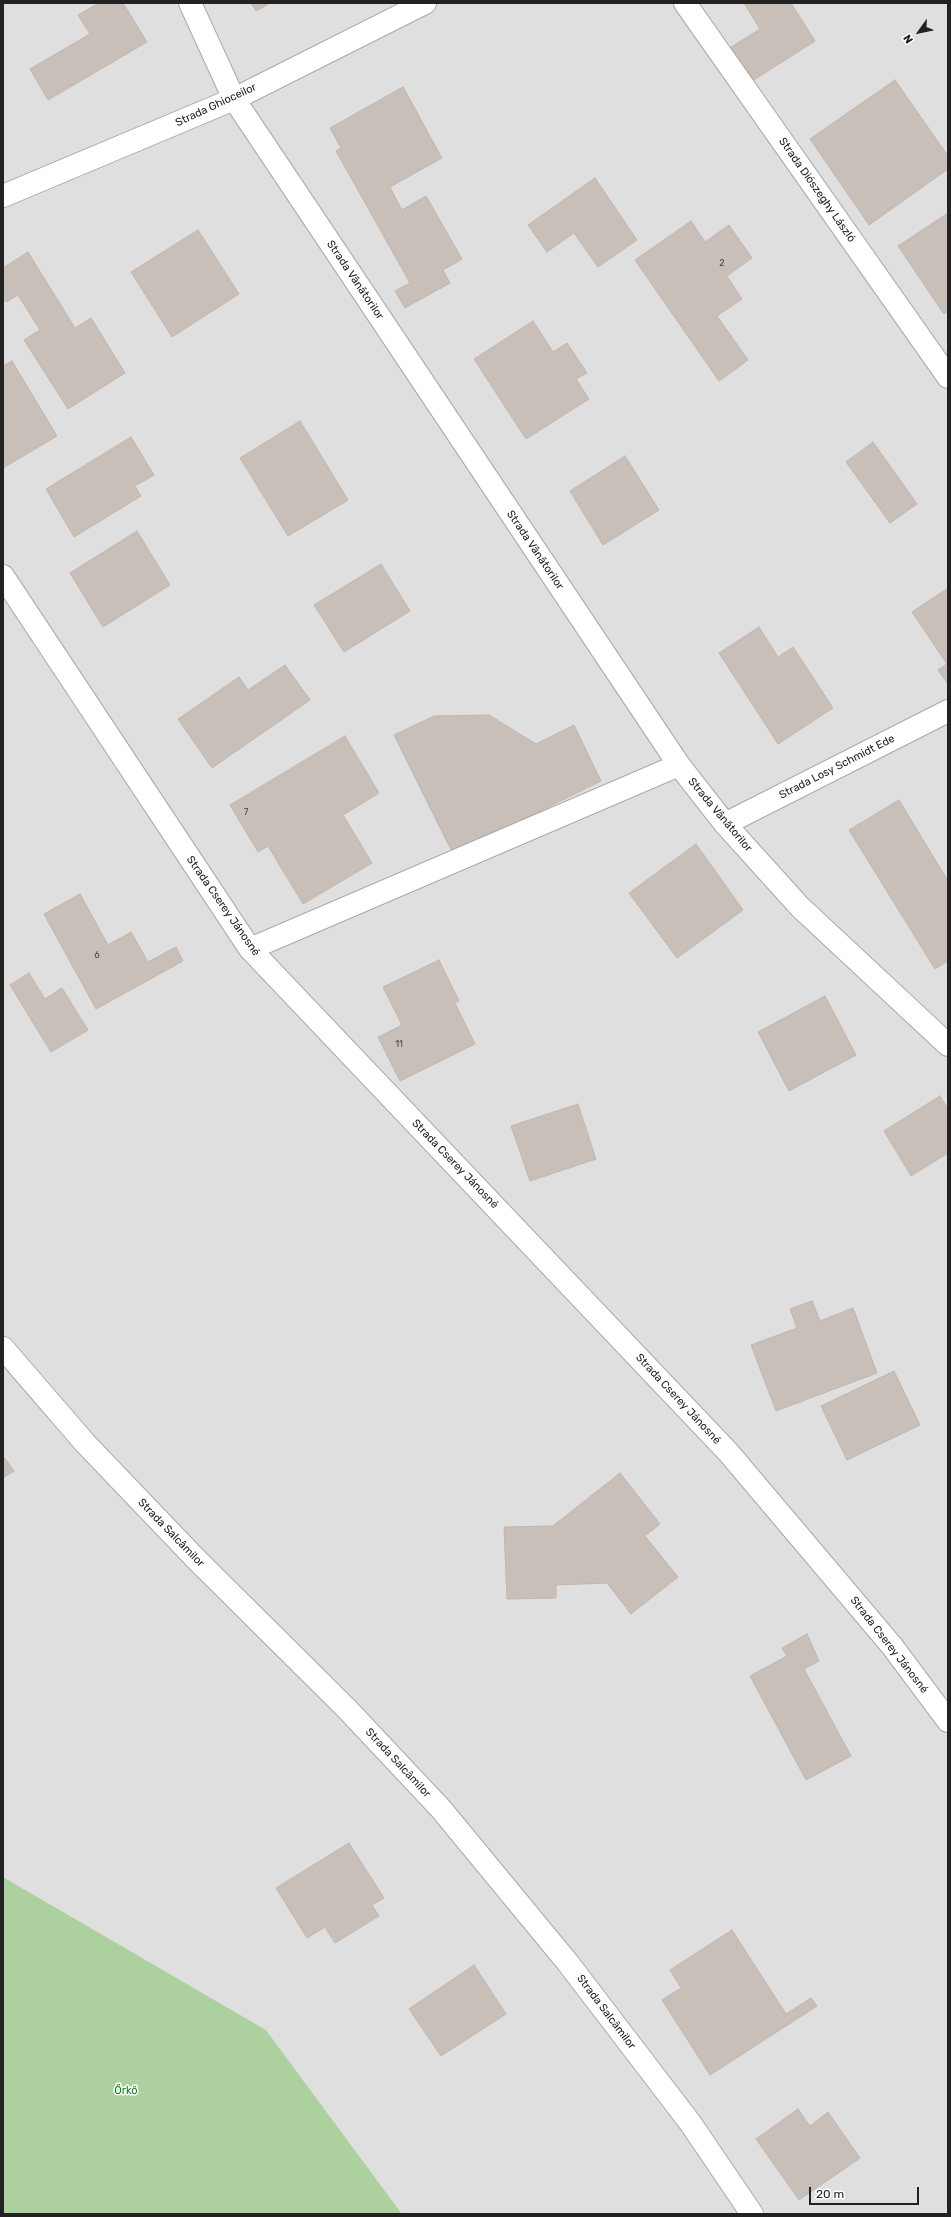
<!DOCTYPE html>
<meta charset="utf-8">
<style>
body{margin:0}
#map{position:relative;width:951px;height:2217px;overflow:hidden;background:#f2efe9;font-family:Rubik,sans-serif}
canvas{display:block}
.frame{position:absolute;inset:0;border:4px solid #222;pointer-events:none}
.north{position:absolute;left:899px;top:12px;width:40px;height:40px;-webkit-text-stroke:3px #fff;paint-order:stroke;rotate:237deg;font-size:11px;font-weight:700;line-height:16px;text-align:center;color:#222}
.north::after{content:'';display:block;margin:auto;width:14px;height:18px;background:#222;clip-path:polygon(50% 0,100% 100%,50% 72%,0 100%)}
.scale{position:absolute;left:809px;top:2187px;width:110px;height:18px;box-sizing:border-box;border:2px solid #222;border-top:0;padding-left:5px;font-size:12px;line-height:14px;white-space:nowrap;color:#222;-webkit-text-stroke:3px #fff;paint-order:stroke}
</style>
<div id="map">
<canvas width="951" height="2217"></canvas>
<div class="frame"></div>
<div class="north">N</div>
<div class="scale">20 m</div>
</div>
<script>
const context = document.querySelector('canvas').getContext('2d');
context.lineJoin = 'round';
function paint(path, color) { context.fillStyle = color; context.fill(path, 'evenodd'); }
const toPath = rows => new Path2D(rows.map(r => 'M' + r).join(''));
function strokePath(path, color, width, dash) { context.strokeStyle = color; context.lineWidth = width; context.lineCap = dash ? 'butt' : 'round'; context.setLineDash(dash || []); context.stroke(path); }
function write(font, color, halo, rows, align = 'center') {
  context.font = font + ' Rubik,sans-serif'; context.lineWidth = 3; context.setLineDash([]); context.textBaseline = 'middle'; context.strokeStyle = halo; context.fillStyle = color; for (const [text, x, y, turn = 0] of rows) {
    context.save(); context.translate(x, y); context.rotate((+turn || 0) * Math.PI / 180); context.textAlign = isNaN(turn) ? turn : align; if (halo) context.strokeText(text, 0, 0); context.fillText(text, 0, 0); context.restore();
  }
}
const residential = toPath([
 [3,3,948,3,948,2214,402,2214,266,2030,3,1877]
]);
const forest = toPath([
 [3,1877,266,2030,402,2214,3,2214]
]);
const building = toPath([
 [99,3,123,3,147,42,48,100,30,69,90,34,78,15,99,3],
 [251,3,270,3,256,11,251,3],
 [744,3,791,3,815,41,749,83,728,49,760,29,744,3],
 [895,80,948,156,948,169,869,225,810,139,895,80],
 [403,87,442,158,390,187,402,210,426,196,462,259,443,270,450,283,405,308,395,291,410,283,336,151,341,148,330,128,403,87],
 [595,178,637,240,598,267,574,233,547,252,528,225,595,178],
 [948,213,948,311,944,314,898,246,948,213],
 [691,221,705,242,729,225,752,258,727,276,742,299,717,316,748,360,719,381,635,260,691,221],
 [198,230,239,294,172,337,131,272,198,230],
 [28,252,75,328,91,318,125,373,68,409,24,340,40,330,18,295,6,302,3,297,3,268,28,252],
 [533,321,553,352,567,343,587,373,576,379,589,399,526,439,474,359,533,321],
 [12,361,57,436,3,468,3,366,12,361],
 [300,421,348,500,288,536,240,458,300,421],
 [131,437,154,475,135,486,141,496,74,537,46,489,131,437],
 [873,442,917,504,890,523,846,462,873,442],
 [625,456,659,510,603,545,570,491,625,456],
 [137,531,170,585,103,627,70,573,137,531],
 [381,564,410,611,344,652,314,605,381,564],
 [948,588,948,684,938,670,947,664,912,612,948,588],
 [759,627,778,657,793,647,833,708,778,744,719,653,759,627],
 [285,665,310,700,212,768,178,719,239,677,248,690,285,665],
 [489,715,536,744,574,725,601,781,453,854,394,735,434,716,489,715],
 [345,736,379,793,343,815,372,863,303,904,268,846,258,852,230,805,345,736],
 [899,800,948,881,948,961,935,969,849,830,899,800],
 [696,844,743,910,677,958,629,893,696,844],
 [80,894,108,945,131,932,148,962,176,947,183,961,96,1009,44,914,80,894],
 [439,960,459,1001,455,1003,475,1044,400,1081,378,1037,402,1025,383,987,439,960],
 [29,973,45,999,62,988,88,1030,51,1052,10,985,29,973],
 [825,996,856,1055,789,1091,758,1032,825,996],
 [940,1096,948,1109,948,1153,911,1176,884,1131,940,1096],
 [578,1104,596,1159,530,1181,511,1126,578,1104],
 [812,1301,820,1321,853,1308,877,1373,776,1411,751,1345,797,1328,790,1309,812,1301],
 [894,1371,920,1425,847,1460,821,1406,894,1371],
 [3,1456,14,1471,3,1478,3,1456],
 [620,1473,660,1524,645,1536,678,1577,631,1614,607,1583,556,1585,556,1598,507,1599,504,1527,553,1526,620,1473],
 [807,1634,819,1661,804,1669,851,1756,806,1780,750,1676,787,1656,782,1648,807,1634],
 [349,1843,384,1898,372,1905,379,1916,335,1943,325,1927,307,1938,276,1888,349,1843],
 [732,1930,786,2014,811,1998,817,2006,710,2075,662,2000,681,1988,670,1970,732,1930],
 [474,1965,506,2014,441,2056,409,2009,474,1965],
 [798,2109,810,2126,828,2112,860,2158,799,2200,756,2139,798,2109]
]);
const minor = toPath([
 [190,3,234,99,679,765,725,824,800,907,948,1045],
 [685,3,948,377],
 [3,196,234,99,425,3],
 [3,576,250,949,728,1452,892,1646,948,1721],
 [725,824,948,711],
 [250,949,679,765],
 [3,1348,85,1443,195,1558,348,1710,441,1809,568,1963,691,2124,752,2214]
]);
const numberNames = [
 ["2",722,263],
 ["7",246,812],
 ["6",97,955],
 ["11",399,1044]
];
const streetNames = [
 ["Strada Ghioceilor",216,105,-25],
 ["Strada Diószeghy László",817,190,55],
 ["Strada Vânătorilor",355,280,56],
 ["Strada Vânătorilor",535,550,56],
 ["Strada Losy Schmidt Ede",837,767,-27],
 ["Strada Vânătorilor",720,815,50],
 ["Strada Cserey Jánosné",223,906,55],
 ["Strada Cserey Jánosné",455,1164,46],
 ["Strada Cserey Jánosné",678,1399,47],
 ["Strada Salcâmilor",171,1533,46],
 ["Strada Cserey Jánosné",889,1645,52],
 ["Strada Salcâmilor",398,1763,47],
 ["Strada Salcâmilor",606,2012,53]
];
const parkNames = [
 ["Őrkő",126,2091]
];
paint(residential, '#e0dfdf');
paint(forest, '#add19e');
paint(building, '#c7bfb8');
strokePath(building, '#c4b6ab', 1);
strokePath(minor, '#a9a9a9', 24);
strokePath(minor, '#fff', 22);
write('9px', '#4b4948', null, numberNames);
write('11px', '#222', '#fff', streetNames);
write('11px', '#0c8416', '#fff', parkNames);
</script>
